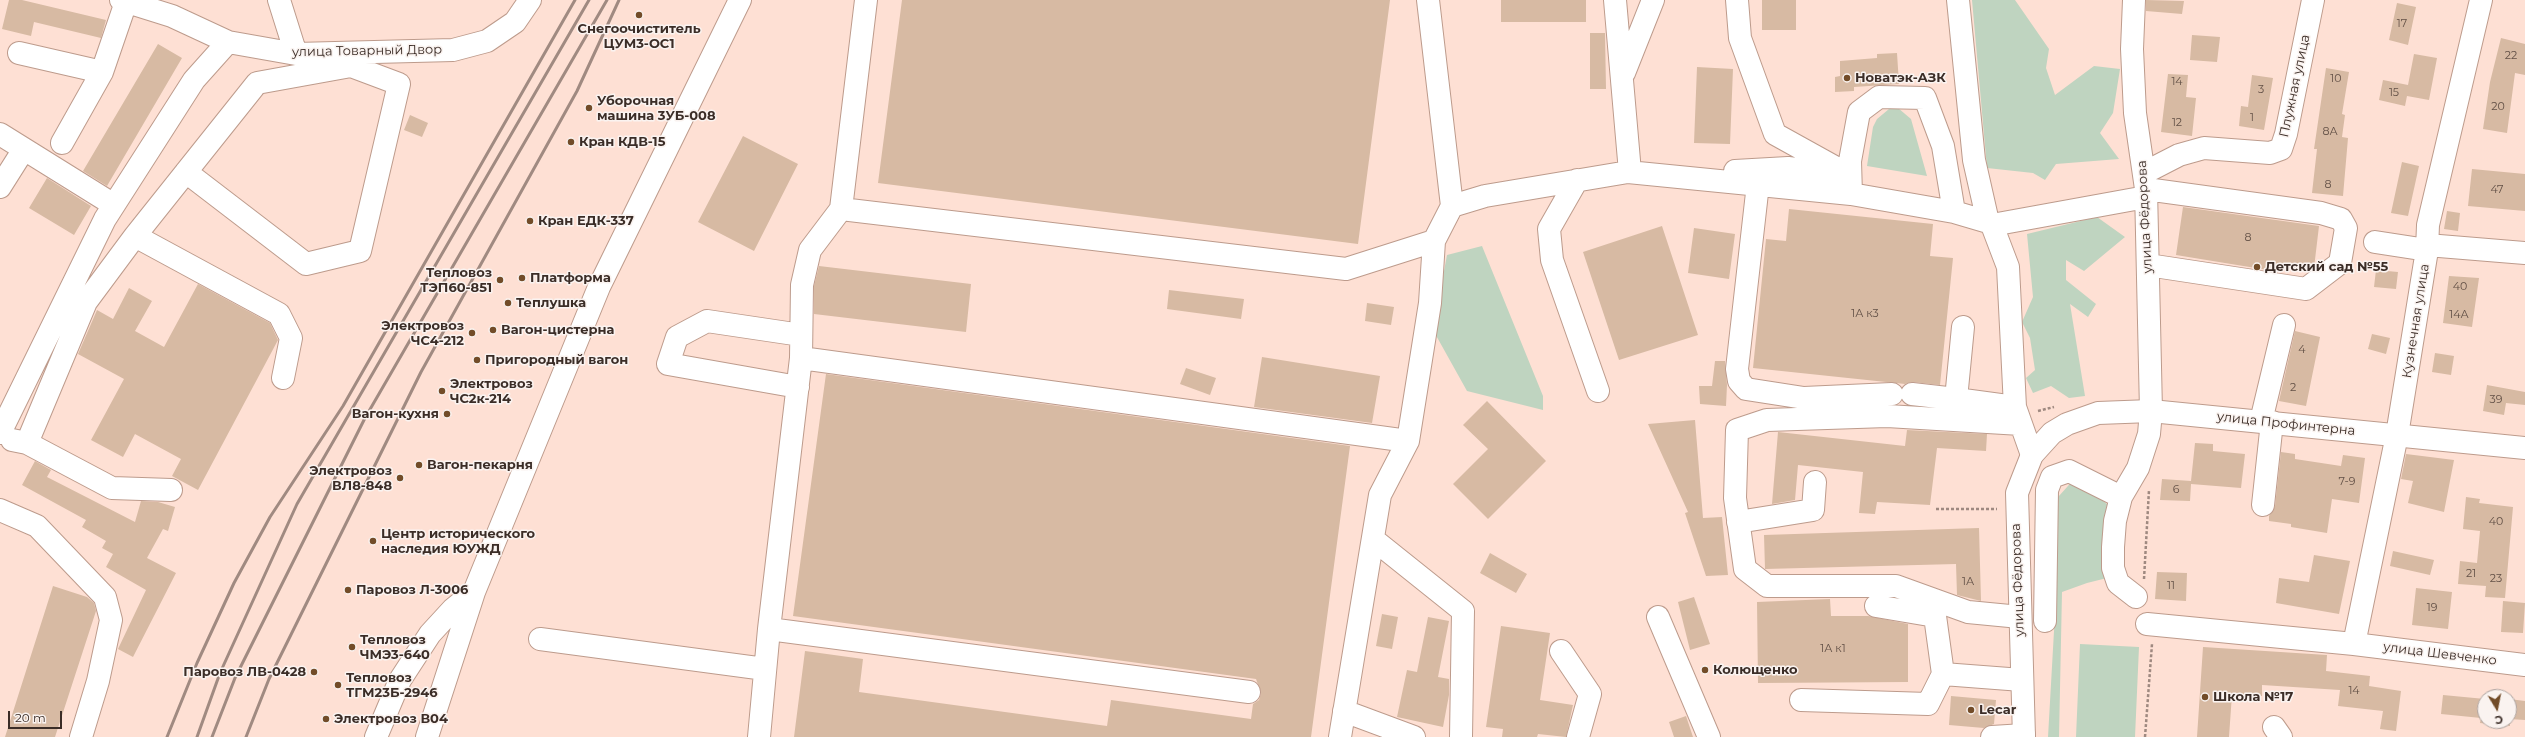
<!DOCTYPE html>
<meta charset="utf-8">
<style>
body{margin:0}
#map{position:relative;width:2525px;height:737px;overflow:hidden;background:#fee0d4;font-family:Montserrat,sans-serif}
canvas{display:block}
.north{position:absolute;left:2477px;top:689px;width:40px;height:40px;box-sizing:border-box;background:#faf3f0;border:1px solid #aea4a0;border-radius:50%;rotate:170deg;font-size:11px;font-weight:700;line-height:16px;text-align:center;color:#3b2d27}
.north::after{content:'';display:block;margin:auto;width:14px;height:18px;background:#724c28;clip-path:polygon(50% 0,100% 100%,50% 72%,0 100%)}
.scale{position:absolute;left:8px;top:711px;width:54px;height:18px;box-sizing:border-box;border:2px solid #3b2d27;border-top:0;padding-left:5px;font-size:12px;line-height:14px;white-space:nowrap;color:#3b2d27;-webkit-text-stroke:3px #faf3f0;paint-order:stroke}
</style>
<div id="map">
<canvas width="2525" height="737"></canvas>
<div class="north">С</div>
<div class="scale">20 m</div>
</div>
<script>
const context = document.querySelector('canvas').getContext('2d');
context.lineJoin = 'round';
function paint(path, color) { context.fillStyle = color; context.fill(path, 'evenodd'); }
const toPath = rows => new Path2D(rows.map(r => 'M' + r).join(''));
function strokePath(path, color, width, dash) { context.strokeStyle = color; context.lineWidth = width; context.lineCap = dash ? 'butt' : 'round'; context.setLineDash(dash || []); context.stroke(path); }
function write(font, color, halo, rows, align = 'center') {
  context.font = font + ' Montserrat,sans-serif'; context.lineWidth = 3; context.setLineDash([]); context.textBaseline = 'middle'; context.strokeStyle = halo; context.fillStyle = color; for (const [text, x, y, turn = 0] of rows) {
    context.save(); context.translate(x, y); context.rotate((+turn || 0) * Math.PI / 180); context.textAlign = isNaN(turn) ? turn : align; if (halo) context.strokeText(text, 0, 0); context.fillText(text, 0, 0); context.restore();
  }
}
const green = toPath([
 [1972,0,2015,0,2049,49,2046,68,2055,95,2094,66,2120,69,2113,113,2100,133,2119,159,2056,164,2045,180,2033,173,1987,168],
 [1898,108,1911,119,1927,176,1867,166,1873,127,1877,119,1889,109],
 [2097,217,2125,237,2084,271,2066,260,2066,280,2096,304,2088,317,2070,304,2085,396,2069,398,2051,386,2033,393,2026,378,2035,370,2030,338,2022,322,2033,297,2027,234],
 [1482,246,1543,396,1543,410,1467,391,1433,330,1447,255],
 [2076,477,2109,506,2107,578,2087,583,2062,592,2059,737,2048,737,2057,578,2050,506],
 [2080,644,2139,647,2135,737,2076,737]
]);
const building = toPath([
 [9,0,22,0,106,20,101,38,34,22,31,36,2,29],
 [902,0,1390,0,1358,244,878,183],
 [1501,0,1586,0,1586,22,1501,22],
 [1762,0,1796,0,1796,30,1762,30],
 [2146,0,2184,1,2182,14,2146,11],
 [2397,3,2416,7,2408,45,2389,40],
 [1590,33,1605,33,1606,89,1590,89],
 [2192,35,2220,37,2217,62,2190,60],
 [2501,38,2525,44,2525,75,2515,73,2507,133,2483,129,2490,82],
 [158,44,182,58,107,186,83,171],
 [1897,53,1899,84,1854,87,1854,91,1835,92,1835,77,1840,76,1840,61,1877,58,1877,54],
 [2414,54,2437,58,2429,100,2407,96,2405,106,2379,100,2383,80,2408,85],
 [1697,67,1733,69,1730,144,1694,143],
 [2326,68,2349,72,2342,114,2345,115,2342,137,2348,138,2343,196,2312,193,2317,149,2314,149],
 [2168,74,2188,75,2186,97,2196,98,2192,136,2161,132],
 [2252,75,2273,78,2264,130,2239,126,2241,106,2248,107],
 [410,115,428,123,422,137,404,130],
 [743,136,798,164,754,251,698,222],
 [2402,162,2419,166,2408,216,2391,213],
 [2472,169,2525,174,2525,211,2468,206],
 [47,178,91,206,74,235,29,208],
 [2183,207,2319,226,2314,268,2309,271,2281,267,2280,272,2176,255],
 [1789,209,1933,224,1930,256,1953,258,1940,385,1913,382,1905,384,1753,368,1766,239,1786,241],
 [2447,211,2460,213,2458,231,2444,229],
 [1662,226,1698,335,1619,360,1583,252],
 [1694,228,1735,234,1729,279,1688,273],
 [819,266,971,284,966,332,814,314,814,286],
 [2376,270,2398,272,2396,289,2374,287],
 [2449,276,2479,278,2472,327,2443,323],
 [198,284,270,323,278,340,198,490,172,476,181,459,135,434,123,457,91,440,124,379,78,354,97,310,113,319,129,288,152,301,135,331,164,347],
 [1169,290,1244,299,1241,319,1167,309],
 [1367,303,1394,307,1391,325,1365,321],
 [2295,331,2320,337,2306,406,2279,401],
 [2372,334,2390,338,2386,354,2368,349],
 [2435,353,2454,356,2451,375,2432,372],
 [1262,357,1380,376,1372,423,1254,407],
 [1715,361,1725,361,1727,385,1726,406,1700,404,1699,386,1712,386],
 [1186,368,1216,378,1210,395,1180,384],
 [826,374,1350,446,1311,737,794,737,805,651,863,659,859,692,1107,726,1111,700,1251,719,1253,704,1259,700,1261,693,1256,679,793,616],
 [2487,385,2525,392,2525,405,2506,403,2504,415,2483,411],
 [1487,401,1546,461,1488,519,1453,484,1488,449,1463,425],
 [1695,420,1703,518,1722,517,1728,575,1706,576,1685,513,1688,512,1648,424],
 [1907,430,1987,434,1986,451,1937,448,1930,505,1877,502,1875,514,1859,513,1863,472,1798,465,1795,500,1772,504,1778,432,1905,446],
 [2195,443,2213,444,2213,451,2245,454,2241,488,2191,484,2190,501,2160,500,2162,479,2191,481],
 [2281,452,2295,454,2295,459,2341,466,2343,455,2365,458,2359,503,2332,499,2327,533,2291,527,2291,524,2269,521,2269,516,2275,506],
 [2406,454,2454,460,2444,512,2408,503,2413,481,2401,479],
 [35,461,51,470,47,477,135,522,141,501,158,502,175,507,168,531,163,529,147,558,176,573,133,657,118,649,146,590,106,567,113,554,102,548,106,541,82,527,86,520,22,485],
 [2466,497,2480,499,2479,503,2513,507,2505,598,2485,597,2486,586,2458,584,2460,561,2477,563,2480,531,2463,529],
 [1979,528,1981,601,1957,595,1956,564,1765,569,1764,535],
 [2393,551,2434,560,2430,575,2390,566],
 [1490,553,1527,574,1516,593,1480,573],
 [2314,555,2350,561,2339,614,2276,603,2279,578,2309,582],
 [2157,572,2187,573,2186,601,2155,599],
 [53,586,87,597,94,603,96,611,55,737,5,737],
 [2416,588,2452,592,2448,629,2412,625],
 [1694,597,1710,644,1690,650,1678,602],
 [1830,599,1831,616,1868,616,1908,624,1908,682,1758,683,1757,602],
 [2503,601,2525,603,2523,633,2501,632],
 [1382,614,1398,617,1392,649,1376,646],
 [1428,617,1449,621,1438,677,1449,679,1449,695,1443,727,1397,717,1407,670,1417,672],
 [1501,626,1550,633,1540,700,1573,705,1566,737,1538,734,1537,737,1502,737,1503,729,1486,727],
 [2203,647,2327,655,2326,671,2370,676,2369,686,2401,691,2396,731,2380,729,2383,711,2338,706,2340,690,2262,685,2262,696,2232,694,2229,737,2197,737],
 [2443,695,2485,699,2485,721,2509,721,2509,699,2525,701,2525,720,2510,719,2510,726,2480,723,2481,718,2441,714],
 [1951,696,1996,700,1994,724,1984,728,1949,725],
 [1686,716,1693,737,1674,737,1669,722]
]);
const path = toPath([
 [2038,411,2054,407],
 [1936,509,1997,509],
 [2144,579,2149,490],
 [2145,737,2152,644]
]);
const minor = toPath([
 [121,0,172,16,228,42,296,54,453,50,487,41,515,22,530,0],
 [279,0,296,54],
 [866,0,841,209,1346,269,1434,241,1452,206,1485,196,1628,172,1851,194,1954,212,1988,222,1992,225,2008,267,2015,407,2032,455],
 [1428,0,1452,206],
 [1615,0,1630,172],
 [1737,0,1740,38,1775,134,1849,175],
 [1958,0,1974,160,1988,222],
 [2134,0,2132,49,2135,113,2146,189,2151,411,2149,434,2138,468,2121,497,2115,521,2113,547,2113,568,2118,583,2136,597],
 [19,53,102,72],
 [1624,73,1653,0],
 [0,134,114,205],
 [62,143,102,72,126,2],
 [1735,171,1788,168,1838,174],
 [2144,173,2179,155,2204,148,2270,153,2281,149,2286,134,2313,0],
 [1577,180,1549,229,1552,260,1598,391],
 [1758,184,1737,369,1739,381,1746,389,1804,398,1892,394],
 [0,187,24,149],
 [2146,189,2321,213,2341,219,2346,228,2340,263,2306,289,2148,265],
 [1851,194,1850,161,1859,112,1879,97,1925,98,1943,146,1954,212],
 [1992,225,2146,197],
 [135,236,186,172,257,83,351,66,399,84,360,251,306,264,186,172],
 [2375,242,2427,250],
 [2427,245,2525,253],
 [1963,327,1956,399,2015,407],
 [801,358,1408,441],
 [798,387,668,364,677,337,707,321,801,335],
 [1912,394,1956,399],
 [2261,421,2284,325],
 [0,433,105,219,194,80,228,42],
 [12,440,27,443,112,488,171,490],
 [27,443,86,302,135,236,279,314,291,338,283,378],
 [2263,505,2272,422],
 [0,510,37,526,105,597,111,620,98,681,81,737],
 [1738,522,1813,510,1815,482],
 [1373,539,1463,611,1461,737],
 [1876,606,1935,616,1943,674],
 [1658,617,1709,737],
 [2020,617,1968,612,1896,586,1767,586,1745,569,1735,498,1737,430,1767,420,1887,416,2021,424],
 [2045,621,2047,490,2052,477,2069,471,2121,497],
 [2147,624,2354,644,2525,665],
 [769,629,1249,692],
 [540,639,765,669],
 [2354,644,2397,435,2427,250,2428,225,2481,0],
 [1561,651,1590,694,1578,737],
 [1801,700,1928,704,1943,674,2022,680],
 [1344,711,1414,737],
 [2274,727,2281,737],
 [759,737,769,629,801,358,802,285,810,250,841,209],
 [1340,737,1380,495,1408,441,1430,303,1434,241],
 [1992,737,2024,735]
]);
const major = toPath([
 [376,737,400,680,430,634,453,609,474,592],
 [427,737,474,592,599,287,740,0],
 [2024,737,2017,493,2032,455,2052,433,2067,424,2098,413,2151,411,2525,448]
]);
const rail = toPath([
 [167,737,197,663,234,583,270,517,343,406,575,0],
 [197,737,220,673,297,504,589,0],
 [212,737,235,678,365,418,607,0],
 [246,737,269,679,421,372,577,91,619,0]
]);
const markers = [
 [639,15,4,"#724c28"],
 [1847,78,4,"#724c28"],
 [589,108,4,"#724c28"],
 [571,142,4,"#724c28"],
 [530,221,4,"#724c28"],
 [2257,267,4,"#724c28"],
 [522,278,4,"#724c28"],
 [500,280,4,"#724c28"],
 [508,303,4,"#724c28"],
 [493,330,4,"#724c28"],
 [472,333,4,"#724c28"],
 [477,360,4,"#724c28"],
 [442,391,4,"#724c28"],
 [447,414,4,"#724c28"],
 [419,465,4,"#724c28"],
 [400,478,4,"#724c28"],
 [373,541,4,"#724c28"],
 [348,590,4,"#724c28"],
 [352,647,4,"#724c28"],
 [1705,670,4,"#724c28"],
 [314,672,4,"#724c28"],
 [338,685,4,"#724c28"],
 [2205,697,4,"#724c28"],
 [1971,710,4,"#724c28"],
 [326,719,4,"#724c28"]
];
const numberNames = [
 ["17",2402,24],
 ["22",2511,56],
 ["10",2336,79],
 ["14",2177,82],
 ["3",2261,90],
 ["15",2394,93],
 ["20",2498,107],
 ["1",2252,118],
 ["12",2177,123],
 ["8А",2330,132],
 ["8",2328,185],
 ["47",2497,190],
 ["8",2248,238],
 ["40",2460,287],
 ["1А к3",1865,314],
 ["14А",2459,315],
 ["4",2302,350],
 ["2",2293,388],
 ["39",2496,400],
 ["7-9",2347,482],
 ["6",2176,490],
 ["40",2496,522],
 ["21",2471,574],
 ["23",2496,579],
 ["1А",1968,582],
 ["11",2171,586],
 ["19",2432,608],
 ["1А к1",1833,649],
 ["14",2354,691]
];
const poiNames = [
 ["Снегоочиститель",639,29,"center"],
 ["ЦУМ3-ОС1",639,44,"center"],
 ["Новатэк-АЗК",1855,78],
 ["Уборочная",597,101],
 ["машина 3УБ-008",597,116],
 ["Кран КДВ-15",579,142],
 ["Кран ЕДК-337",538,221],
 ["Детский сад №55",2265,267],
 ["Тепловоз",492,273,"right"],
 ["ТЭП60-851",492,288,"right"],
 ["Платформа",530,278],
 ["Теплушка",516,303],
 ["Электровоз",464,326,"right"],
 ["ЧС4-212",464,341,"right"],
 ["Вагон-цистерна",501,330],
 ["Пригородный вагон",485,360],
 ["Электровоз",450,384],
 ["ЧС2к-214",450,399],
 ["Вагон-кухня",439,414,"right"],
 ["Вагон-пекарня",427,465],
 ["Электровоз",392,471,"right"],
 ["ВЛ8-848",392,486,"right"],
 ["Центр исторического",381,534],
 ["наследия ЮУЖД",381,549],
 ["Паровоз Л-3006",356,590],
 ["Тепловоз",360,640],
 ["ЧМЭ3-640",360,655],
 ["Колющенко",1713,670],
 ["Паровоз ЛВ-0428",306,672,"right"],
 ["Тепловоз",346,678],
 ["ТГМ23Б-2946",346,693],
 ["Школа №17",2213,697],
 ["Lecar",1979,710],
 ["Электровоз В04",334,719]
];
const streetNames = [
 ["улица Товарный Двор",367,51,-1],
 ["Плужная улица",2295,86,-78],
 ["улица Фёдорова",2145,217,-93],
 ["Кузнечная улица",2416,321,-81],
 ["улица Профинтерна",2286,424,6],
 ["улица Фёдорова",2018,580,-92],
 ["улица Шевченко",2440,654,7]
];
paint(green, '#bfd4c0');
paint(building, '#d7baa3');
strokePath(minor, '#bd9b8c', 24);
strokePath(major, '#bd9b8c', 24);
strokePath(path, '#9f8980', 2.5, [3, 2]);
strokePath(minor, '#fff', 22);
strokePath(major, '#fff', 22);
strokePath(rail, '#a08a81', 3);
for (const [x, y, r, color] of markers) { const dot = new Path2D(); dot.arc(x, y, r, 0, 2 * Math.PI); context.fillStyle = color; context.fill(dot); strokePath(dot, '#faf3f0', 1.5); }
write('11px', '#625046', null, numberNames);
write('bold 13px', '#3b2d27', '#faf3f0', poiNames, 'left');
write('13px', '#3b2d27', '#faf3f0', streetNames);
</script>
